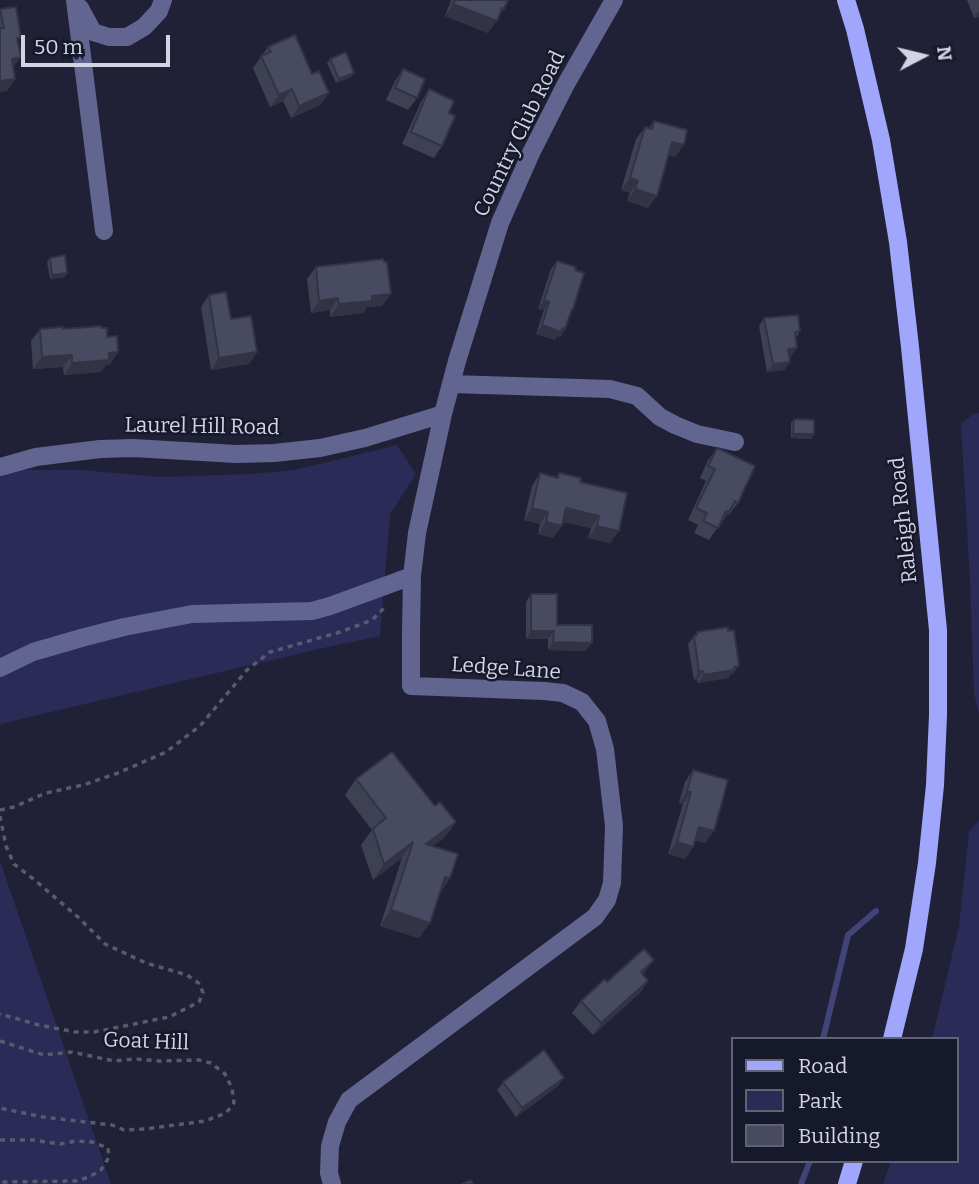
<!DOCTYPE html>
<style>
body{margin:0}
#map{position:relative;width:979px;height:1184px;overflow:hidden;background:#202136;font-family:Bitter,serif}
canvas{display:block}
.legend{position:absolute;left:731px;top:1037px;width:228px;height:126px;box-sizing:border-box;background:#16182c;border:2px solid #616375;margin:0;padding:9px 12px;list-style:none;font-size:21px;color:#d2d4e3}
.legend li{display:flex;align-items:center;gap:14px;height:35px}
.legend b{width:35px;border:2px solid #616375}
.north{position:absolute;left:888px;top:21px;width:70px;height:70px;-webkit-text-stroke:5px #16182c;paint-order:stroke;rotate:83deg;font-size:19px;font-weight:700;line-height:28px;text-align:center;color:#d2d4e3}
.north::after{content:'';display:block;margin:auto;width:24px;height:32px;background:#d2d4e3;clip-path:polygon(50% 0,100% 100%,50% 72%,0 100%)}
.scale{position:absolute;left:21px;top:35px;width:149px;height:32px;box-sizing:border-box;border:4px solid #d2d4e3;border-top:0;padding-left:9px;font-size:21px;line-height:24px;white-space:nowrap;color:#d2d4e3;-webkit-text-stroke:5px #16182c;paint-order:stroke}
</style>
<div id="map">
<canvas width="979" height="1184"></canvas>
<ul class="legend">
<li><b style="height:9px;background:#a1a6fd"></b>Road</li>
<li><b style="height:19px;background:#2a2b57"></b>Park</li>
<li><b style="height:19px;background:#484a62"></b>Building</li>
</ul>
<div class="north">N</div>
<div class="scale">50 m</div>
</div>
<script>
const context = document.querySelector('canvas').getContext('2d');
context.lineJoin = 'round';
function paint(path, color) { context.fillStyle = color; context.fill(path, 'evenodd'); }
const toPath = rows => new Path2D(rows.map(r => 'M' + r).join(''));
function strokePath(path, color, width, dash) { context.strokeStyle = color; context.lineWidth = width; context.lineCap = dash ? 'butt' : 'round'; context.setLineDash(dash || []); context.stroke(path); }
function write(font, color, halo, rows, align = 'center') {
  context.font = font + ' Bitter,serif'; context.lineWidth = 5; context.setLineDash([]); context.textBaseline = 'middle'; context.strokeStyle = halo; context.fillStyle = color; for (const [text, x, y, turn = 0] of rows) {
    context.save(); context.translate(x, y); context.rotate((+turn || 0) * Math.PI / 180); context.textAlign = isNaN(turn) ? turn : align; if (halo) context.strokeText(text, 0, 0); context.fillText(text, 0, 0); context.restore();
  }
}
const green = toPath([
 [979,413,979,713,974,693,970,582,961,424,973,414],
 [397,445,416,474,390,514,380,636,323,648,0,724,0,470,81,470,161,477,252,474,295,470],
 [979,820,979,1184,883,1184,891,1161,956,1161,956,1039,932,1039,959,926,969,832],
 [0,861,111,1184,0,1184]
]);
const stream = toPath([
 [823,1039,848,935,876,911],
 [801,1184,810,1161]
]);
const path = toPath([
 [0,810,14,807,46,793,83,785,118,773,166,752,200,726,247,670,270,652,340,632,372,620,384,608],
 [0,816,6,846,14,864,37,882,79,918,105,944,146,963,187,975,200,984,203,993,199,1002,169,1017,94,1032,75,1032,39,1025,0,1014],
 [0,1041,44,1055,72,1052,114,1061,135,1059,160,1061,199,1060,211,1063,225,1074,232,1088,234,1103,226,1113,205,1121,145,1129,124,1130,112,1125,43,1117,0,1108],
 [0,1140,33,1140,60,1144,76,1141,92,1142,108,1148,109,1157,101,1170,89,1177,75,1181,0,1182]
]);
const minor = toPath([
 [75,0,104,231],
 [80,8,93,32,109,37,127,37,144,27,159,11,163,0],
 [451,384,610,389,637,396,660,417,675,425,697,434,735,442],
 [0,467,36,457,100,449,133,448,236,454,274,453,320,448,365,438,443,414],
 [0,668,33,652,85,637,124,627,192,614,312,611,330,606,412,576],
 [332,1184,329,1173,330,1146,337,1122,349,1100,595,917,607,900,612,883,614,826,605,749,597,721,582,702,563,693,544,691,411,686,411,632,412,576,417,533,443,414,457,361,500,223,531,153,566,84,614,0]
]);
const major = toPath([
 [846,0,855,29,881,140,898,242,910,347,938,630,938,715,935,785,927,863,914,949,892,1039],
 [847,1184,854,1161]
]);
const wall = toPath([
 [451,0,508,0,504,9,488,33,445,16],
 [967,0,979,0,979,17,974,18],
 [0,9,18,43,21,57,13,67,15,79,7,91,0,92],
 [268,47,312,74,329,93,320,105,291,118,283,101,270,107,253,68],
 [330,59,351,77,336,83,327,63],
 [403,69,417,98,408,110,386,100,395,81],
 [429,89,442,146,434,158,402,144,421,102],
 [654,121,675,157,668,155,648,208,627,201,630,193,621,190,636,139,645,127,649,128],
 [50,258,65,277,50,279,47,262],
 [557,261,570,313,565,329,560,337,557,336,555,340,536,334,544,310,538,309,551,269],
 [316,267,382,306,367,307,363,313,330,317,330,310,311,313,307,279],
 [209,295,231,319,257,352,249,364,211,370,201,307],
 [764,318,800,331,796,338,791,356,789,356,790,362,784,370,767,372,759,326],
 [102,328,118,352,110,364,106,365,101,372,64,375,63,367,33,369,31,341,40,329],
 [794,419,814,434,811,439,791,438,791,423],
 [717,448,738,503,729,515,728,514,721,524,720,524,709,540,694,533,698,525,688,520,706,481,700,478,708,460],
 [540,473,556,477,559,473,580,482,627,493,610,543,588,538,591,528,563,522,553,538,538,534,540,524,524,520,532,486],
 [531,594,557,625,586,651,548,650,548,639,526,639,526,602],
 [697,632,733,674,731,674,728,678,698,683,697,680,694,680,688,644],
 [693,770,705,843,695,840,693,847,685,859,668,854,683,804,679,803,685,782],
 [356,779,435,806,456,822,445,837,433,846,450,878,440,893,419,938,380,926,402,858,373,880,361,845,372,830,345,795],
 [645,972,643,974,648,981,640,993,593,1035,572,1013,581,1001,607,982],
 [526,1063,558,1086,516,1117,497,1090,503,1082,523,1067]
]);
const shadedWall = toPath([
 [453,4,502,8,504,9,488,33,445,16],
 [979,11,979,17,974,18],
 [21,57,12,69,12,59],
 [354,73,351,77,336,83,339,79],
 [15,79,7,91,0,92,0,81],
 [292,89,283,101,270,107,279,95],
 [329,93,320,105,291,118,299,106],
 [672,142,684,145,675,157,664,154],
 [630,178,638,181,630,193,621,190],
 [635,189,657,196,648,208,627,201],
 [67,273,65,277,50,279,52,275],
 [391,294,382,306,367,307,363,313,330,317,339,304,372,296],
 [338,298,330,310,311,313,319,301],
 [544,300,549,302,544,310,538,309],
 [542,325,562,328,565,329,560,337,557,336,555,340,536,334],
 [797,348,791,356,782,357,788,349],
 [118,352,110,364,106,365,101,372,64,375,72,363,109,353],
 [257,352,249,364,211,370,219,358],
 [72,355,63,367,33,369,42,357],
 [790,362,784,370,767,372,773,364],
 [793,434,814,434,811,439,791,438],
 [532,508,548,512,540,524,524,520],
 [566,508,599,516,591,528,557,520],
 [726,511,729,512,721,524,717,523],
 [546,522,562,526,553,538,538,534],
 [597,526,619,531,610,543,588,538],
 [531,631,554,631,548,639,526,639],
 [553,642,592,643,586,651,548,650],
 [739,666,733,674,731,674,728,678,698,683,704,675],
 [703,671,697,680,694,680,699,672],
 [687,791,691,792,683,804,679,803],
 [456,822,445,837,415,860,426,844],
 [699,827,714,831,705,843,690,839],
 [413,842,402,858,373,880,384,864],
 [677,842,693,847,685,859,668,854],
 [445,877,450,878,439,894],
 [391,910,430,923,419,938,380,926],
 [654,960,645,972,632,984,641,972],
 [648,981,640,993,593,1035,601,1023],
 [564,1078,558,1086,516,1117,522,1108]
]);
const building = toPath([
 [455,0,508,0,504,9,502,8,497,21,453,4,455,0],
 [16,7,21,38,17,38,21,57,12,59,15,79,0,81,0,28,4,28,0,9,16,7],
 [295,35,312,74,319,71,329,93,299,106,292,89,279,95,261,56,271,52,268,47,295,35],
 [346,52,354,73,339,79,330,59,346,52],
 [403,69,425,79,417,98,395,88,403,69],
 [429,89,454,101,449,113,455,116,442,146,411,132,429,89],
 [654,121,687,130,684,145,672,142,657,196,635,189,638,181,630,178,645,127,652,129,654,121],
 [65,255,67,273,52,275,50,258,65,255],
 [383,259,384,262,387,262,391,294,372,296,372,301,339,304,338,298,319,301,316,267,383,259],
 [557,261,576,267,575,270,584,273,573,309,572,309,565,329,562,328,561,332,542,325,549,302,544,300,557,261],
 [226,292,231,319,251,316,257,352,219,358,209,295,226,292],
 [798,315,800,331,795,332,797,348,788,349,790,362,773,364,764,318,798,315],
 [101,326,102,328,107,328,107,337,117,336,118,352,109,353,109,360,72,363,72,355,42,357,40,329,63,327,63,329,101,326],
 [794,419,814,420,814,434,793,434,794,419],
 [717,448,755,466,738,503,735,501,729,512,726,511,718,528,703,521,707,513,696,508,715,469,708,466,717,448],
 [540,473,558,478,559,473,581,478,580,482,627,493,619,531,597,526,599,516,566,508,562,526,546,522,548,512,532,508,540,473],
 [531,594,557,594,557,625,592,625,592,643,553,642,554,631,531,631,531,594],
 [728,627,728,631,734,630,739,666,734,667,734,670,704,675,703,671,699,672,694,636,697,635,697,632,728,627],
 [392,752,435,806,440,802,456,822,426,844,458,854,450,878,445,877,430,923,391,910,413,842,384,864,373,829,386,818,356,779,392,752],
 [693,770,728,780,714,831,699,827,693,847,677,842,691,792,687,791,693,770],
 [644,949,654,960,641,972,648,981,601,1023,581,1001,605,979,607,982,644,949],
 [544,1050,564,1078,522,1108,503,1082,544,1050],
 [471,1180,473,1184,462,1184,471,1180]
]);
const streetNames = [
 ["Country Club Road",520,134,-64],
 ["Laurel Hill Road",202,427,1],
 ["Raleigh Road",904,520,-96],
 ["Ledge Lane",506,669,4],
 ["Goat Hill",146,1042,2]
];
paint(green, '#2a2b57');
strokePath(stream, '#424478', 6);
strokePath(path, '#595a6d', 3.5, [5, 5]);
strokePath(minor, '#62658f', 18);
strokePath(major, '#a1a6fd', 18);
paint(wall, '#3e4054');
paint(shadedWall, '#323445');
paint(building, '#484a62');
strokePath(building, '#323445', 2);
write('21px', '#d2d4e3', '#16182c', streetNames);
</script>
